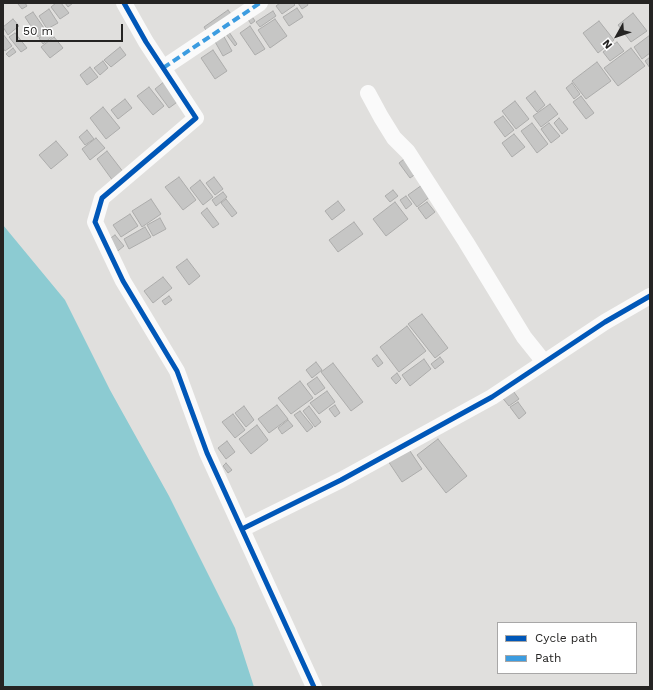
<!DOCTYPE html>
<style>
body{margin:0}
#map{position:relative;width:653px;height:690px;overflow:hidden;background:#e0dfdd;font-family:"Work Sans",sans-serif}
canvas{display:block}
.frame{position:absolute;inset:0;border:4px solid #252423;pointer-events:none}
.legend{position:absolute;left:497px;top:622px;width:140px;height:52px;box-sizing:border-box;background:#fff;border:1px solid #a8a7a7;margin:0;padding:5px 7px;list-style:none;font-size:12px;color:#252423}
.legend li{display:flex;align-items:center;gap:8px;height:20px}
.legend b{width:20px;border:1px solid #a8a7a7}
.north{position:absolute;left:597px;top:16px;width:40px;height:40px;-webkit-text-stroke:3px #fff;paint-order:stroke;rotate:230deg;font-size:11px;font-weight:700;line-height:16px;text-align:center;color:#252423}
.north::after{content:'';display:block;margin:auto;width:14px;height:18px;background:#252423;clip-path:polygon(50% 0,100% 100%,50% 72%,0 100%)}
.scale{position:absolute;left:16px;top:24px;width:107px;height:18px;box-sizing:border-box;border:2px solid #252423;border-top:0;padding-left:5px;font-size:12px;line-height:14px;white-space:nowrap;color:#252423;-webkit-text-stroke:3px #fff;paint-order:stroke}
</style>
<div id="map">
<canvas width="653" height="690"></canvas>
<div class="frame"></div>
<ul class="legend">
<li><b style="height:5px;background:#0057b8"></b>Cycle path</li>
<li><b style="height:5px;background:#3c9ce0"></b>Path</li>
</ul>
<div class="north">N</div>
<div class="scale">50 m</div>
</div>
<script>
const context = document.querySelector('canvas').getContext('2d');
context.lineJoin = 'round';
function paint(path, color) { context.fillStyle = color; context.fill(path, 'evenodd'); }
const toPath = rows => new Path2D(rows.map(r => 'M' + r).join(''));
function strokePath(path, color, width, dash) { context.strokeStyle = color; context.lineWidth = width; context.lineCap = dash ? 'butt' : 'round'; context.setLineDash(dash || []); context.stroke(path); }
const water = toPath([
 [3,225,65,300,110,390,169,496,235,628,254,687,3,687]
]);
const building = toPath([
 [20,3,25,3,27,6,22,9,18,4,20,3],
 [56,3,61,3,69,13,60,19,51,7,56,3],
 [65,3,73,3,68,7,65,3],
 [280,3,293,3,295,5,282,14,276,6,280,3],
 [298,3,307,3,308,5,302,9,298,3],
 [297,8,303,17,289,26,283,17,297,8],
 [49,9,58,23,47,29,39,16,49,9],
 [228,10,234,18,209,35,204,27,228,10],
 [273,11,276,16,260,27,256,22,273,11],
 [33,12,46,31,38,37,25,17,33,12],
 [633,13,647,31,631,42,618,25,633,13],
 [251,15,255,21,251,24,247,18,251,15],
 [13,19,19,26,8,35,3,27,13,19],
 [275,19,287,36,270,48,258,30,275,19],
 [599,21,614,40,598,53,583,33,599,21],
 [250,26,265,49,255,55,240,33,250,26],
 [49,31,53,36,43,44,39,38,49,31],
 [229,32,237,44,235,46,226,34,229,32],
 [15,33,27,48,21,52,9,37,15,33],
 [222,33,232,51,223,56,213,38,222,33],
 [3,34,12,46,5,51,3,48,3,34],
 [650,35,650,53,642,59,634,47,650,35],
 [54,37,63,48,50,58,41,47,54,37],
 [617,42,624,51,610,61,603,52,617,42],
 [120,47,126,55,111,67,104,60,120,47],
 [13,48,16,52,9,57,6,54,13,48],
 [631,48,645,66,618,86,604,68,631,48],
 [213,50,227,71,215,79,201,58,213,50],
 [650,57,650,68,645,61,650,57],
 [103,61,108,68,100,75,94,68,103,61],
 [597,62,611,81,586,99,572,81,597,62],
 [90,67,98,77,87,85,80,75,90,67],
 [165,81,180,100,169,108,155,89,165,81],
 [572,83,580,94,574,99,566,88,572,83],
 [149,87,164,106,153,115,137,96,149,87],
 [535,91,545,105,537,112,526,98,535,91],
 [581,96,594,113,586,119,573,102,581,96],
 [125,99,132,108,118,119,111,110,125,99],
 [515,101,529,119,516,129,502,111,515,101],
 [550,104,558,114,541,127,533,116,550,104],
 [103,107,120,128,106,139,90,118,103,107],
 [503,116,514,130,505,137,494,122,503,116],
 [559,118,568,129,562,134,554,123,559,118],
 [532,123,548,144,537,153,521,131,532,123],
 [549,123,560,136,551,143,541,129,549,123],
 [87,130,94,139,85,145,79,137,87,130],
 [514,134,525,147,512,157,502,143,514,134],
 [96,138,105,148,90,160,82,149,96,138],
 [56,141,68,155,51,169,39,155,56,141],
 [107,151,124,173,113,181,97,159,107,151],
 [408,156,420,171,410,178,399,163,408,156],
 [179,177,196,200,183,210,165,187,179,177],
 [214,177,223,189,215,195,206,183,214,177],
 [200,180,213,197,203,205,190,188,200,180],
 [422,185,431,196,417,207,408,195,422,185],
 [393,190,398,196,390,202,385,196,393,190],
 [223,192,227,197,216,206,212,200,223,192],
 [406,196,412,204,406,209,400,200,406,196],
 [151,199,161,214,142,227,132,211,151,199],
 [226,199,237,213,232,217,221,203,226,199],
 [338,201,345,210,332,220,325,211,338,201],
 [395,202,408,219,386,236,373,219,395,202],
 [427,202,435,212,426,219,418,208,427,202],
 [207,208,219,224,213,228,201,213,207,208],
 [130,214,138,226,121,237,113,225,130,214],
 [160,218,166,229,153,236,147,225,160,218],
 [354,222,363,234,338,252,329,240,354,222],
 [145,227,151,237,129,249,124,239,145,227],
 [115,235,124,246,114,254,105,242,115,235],
 [187,259,200,276,189,285,176,267,187,259],
 [163,277,172,288,153,303,144,291,163,277],
 [169,296,172,300,165,305,162,301,169,296],
 [422,314,448,348,435,358,408,324,422,314],
 [407,326,426,351,399,372,380,347,407,326],
 [377,355,383,363,378,367,372,359,377,355],
 [440,357,444,362,435,369,431,364,440,357],
 [424,359,431,369,410,386,402,375,424,359],
 [316,362,322,370,312,378,306,370,316,362],
 [333,363,363,402,351,411,321,372,333,363],
 [397,373,401,379,396,384,391,378,397,373],
 [317,377,325,388,315,395,307,384,317,377],
 [300,381,313,398,291,414,278,398,300,381],
 [511,388,519,399,509,406,501,396,511,388],
 [327,391,335,402,319,414,310,403,327,391],
 [518,402,526,413,519,419,510,407,518,402],
 [277,405,288,419,269,433,258,419,277,405],
 [335,405,340,413,335,417,329,409,335,405],
 [244,406,254,420,246,427,235,413,244,406],
 [309,406,321,422,315,427,303,411,309,406],
 [300,411,313,427,307,432,294,415,300,411],
 [233,414,245,430,235,438,222,422,233,414],
 [288,420,293,426,282,434,278,428,288,420],
 [257,425,268,440,251,454,239,439,257,425],
 [438,439,467,476,446,493,417,455,438,439],
 [227,441,235,452,226,459,218,448,227,441],
 [408,448,422,469,402,482,388,461,408,448],
 [226,463,232,470,228,473,223,466,226,463]
]);
const street = toPath([
 [124,3,146,42,196,118,102,198,95,222,123,281,177,371,207,453,314,687],
 [163,68,260,3],
 [368,93,381,117,394,138,408,152,466,242,524,337,544,362],
 [242,529,341,480,492,397,605,322,650,296]
]);
const quiet = toPath([
 [163,68,260,3]
]);
const cycleway = toPath([
 [124,3,146,42,196,118,102,198,95,222,123,281,177,371,207,453,314,687],
 [242,529,341,480,492,397,605,322,650,296]
]);
paint(water, '#8ccbd2');
paint(building, '#c6c6c5');
strokePath(building, '#acacab', 1);
strokePath(street, '#fafafa', 16);
strokePath(quiet, '#3c9ce0', 4, [8, 4]);
strokePath(cycleway, '#0057b8', 5);
</script>
